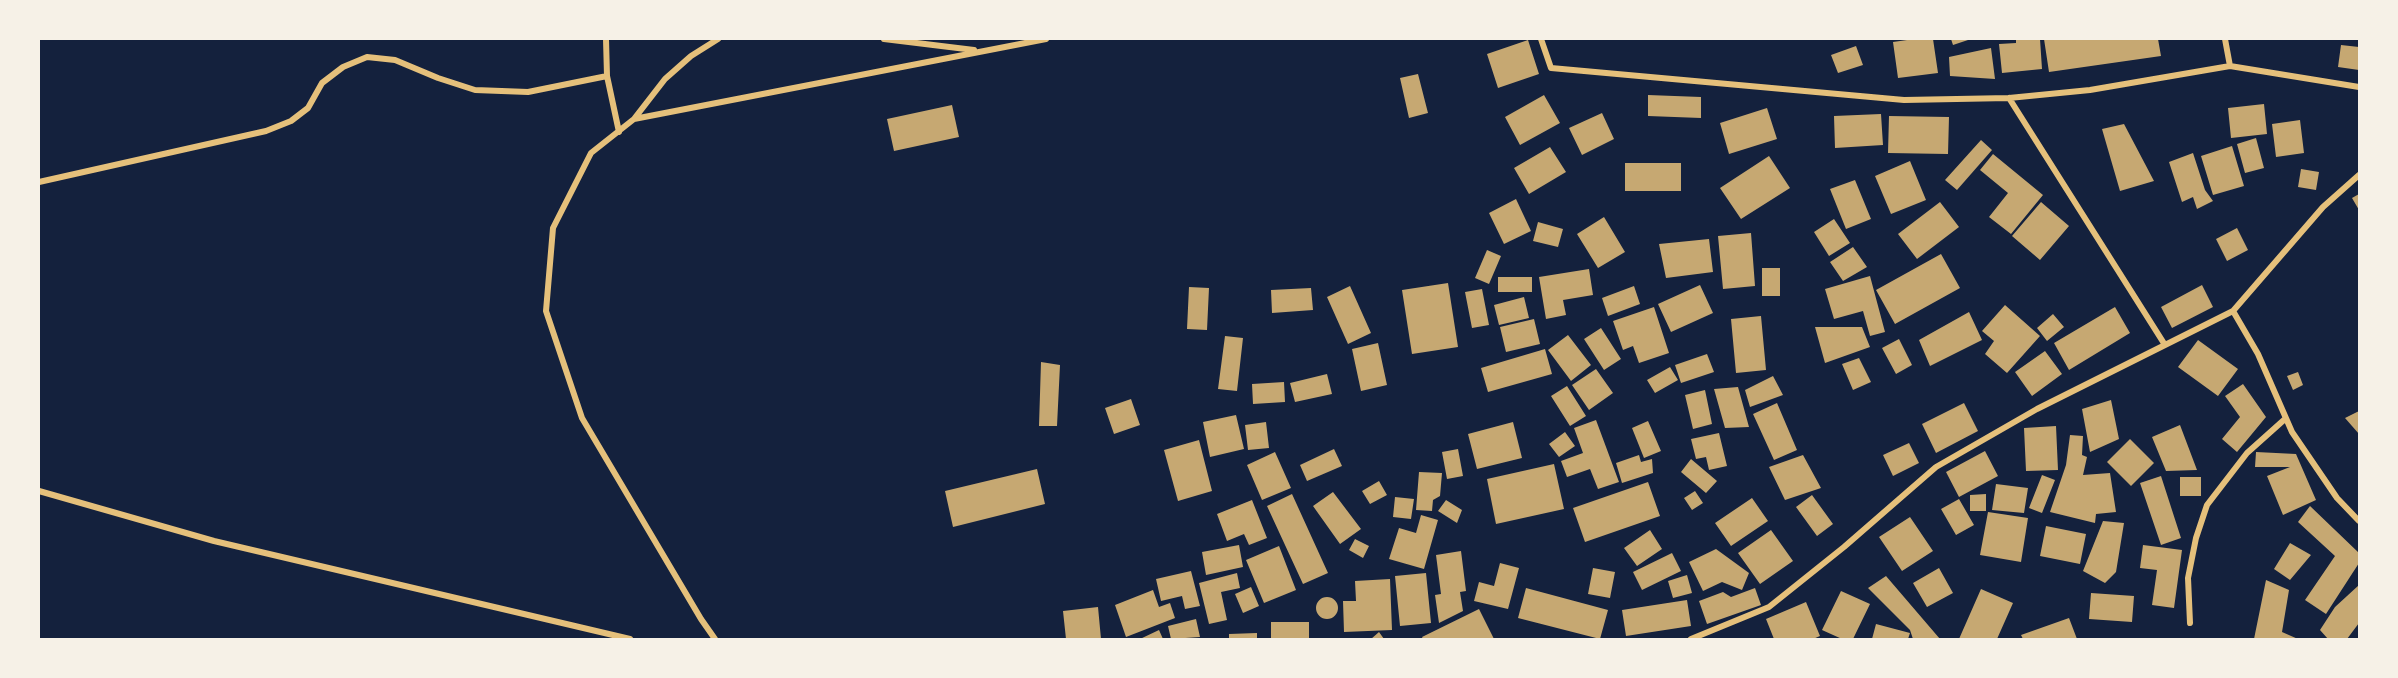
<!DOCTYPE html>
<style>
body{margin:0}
#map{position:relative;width:2398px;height:678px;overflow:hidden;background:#14213d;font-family:Quicksand,sans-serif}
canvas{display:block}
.frame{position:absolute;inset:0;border:40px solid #f6f1e7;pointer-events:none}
</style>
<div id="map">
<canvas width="2398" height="678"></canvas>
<div class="frame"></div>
</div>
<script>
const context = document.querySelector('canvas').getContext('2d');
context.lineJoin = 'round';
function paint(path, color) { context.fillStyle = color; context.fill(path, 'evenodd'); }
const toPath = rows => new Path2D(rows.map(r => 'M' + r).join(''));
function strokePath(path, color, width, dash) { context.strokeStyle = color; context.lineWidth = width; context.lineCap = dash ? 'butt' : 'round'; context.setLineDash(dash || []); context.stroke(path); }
const building = toPath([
 [1914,39,1933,39,1938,73,1898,78,1893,42],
 [1951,39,1971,39,1953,45],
 [2016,39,2040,39,2042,69,2002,73,1999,44,2016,43],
 [2044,39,2158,39,2161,56,2049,72],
 [1528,40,1539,74,1498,88,1487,54],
 [2341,45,2359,47,2359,70,2338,67],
 [1856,46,1863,65,1838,73,1831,55],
 [1991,48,1995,79,1950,76,1949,57],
 [1418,74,1428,113,1409,118,1400,78],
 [1544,95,1560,123,1520,145,1505,117],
 [1648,95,1701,97,1701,118,1648,116],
 [2264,104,2267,134,2231,138,2228,108],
 [952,105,959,137,894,151,887,119],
 [1767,108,1777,139,1729,154,1720,123],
 [1602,113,1614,139,1582,155,1569,128],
 [1881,114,1883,145,1835,148,1834,116],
 [1889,116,1949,117,1948,154,1888,153],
 [2300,120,2304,153,2276,157,2272,124],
 [2124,124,2154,181,2120,191,2102,129],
 [2256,138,2264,168,2245,173,2237,144],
 [1981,140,1992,150,1957,190,1945,180],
 [2232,146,2244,186,2213,195,2201,156],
 [1550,147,1566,172,1529,194,1514,168],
 [2193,153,2205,190,2213,201,2197,209,2193,197,2182,202,2169,162],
 [1993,154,2043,195,2011,234,1989,217,2008,193,1980,170],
 [1769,156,1790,188,1741,219,1720,188],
 [1910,161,1926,200,1891,214,1875,176],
 [1625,163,1681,163,1681,191,1625,191],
 [2301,169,2319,172,2316,190,2298,187],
 [1855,180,1871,219,1846,229,1830,189],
 [2359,194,2359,210,2352,198],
 [1516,199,1531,231,1504,244,1489,213],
 [1940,202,1959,227,1917,259,1898,234],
 [2041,202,2069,226,2040,260,2012,236],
 [1604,217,1625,252,1598,268,1577,234],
 [1834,219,1850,243,1829,256,1814,232],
 [1538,222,1563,229,1558,247,1533,241],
 [2237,228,2248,250,2227,261,2216,239],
 [1751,233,1755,286,1723,289,1718,236],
 [1709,239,1713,272,1666,278,1659,244],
 [1853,247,1867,267,1843,281,1830,262],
 [1487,250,1501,256,1489,284,1475,278],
 [1941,254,1960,288,1895,324,1876,290],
 [1762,268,1780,268,1780,296,1762,296],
 [1589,269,1593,295,1563,300,1566,315,1546,319,1539,277],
 [1870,276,1885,332,1870,336,1863,311,1834,319,1825,289],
 [1498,277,1532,277,1532,292,1498,292],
 [1448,283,1458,347,1412,354,1402,290],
 [1700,285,1713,313,1671,332,1658,304],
 [2202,285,2213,307,2172,328,2161,307],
 [1350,286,1371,333,1348,344,1327,297],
 [1634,286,1640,304,1608,316,1602,298],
 [1189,287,1209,288,1207,330,1187,329],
 [1311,288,1313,310,1272,313,1271,290],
 [1482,289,1489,325,1472,328,1465,292],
 [1524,297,1529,318,1499,325,1494,305],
 [2005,305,2040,336,2007,373,1985,354,1994,341,1982,331],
 [1654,307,1669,353,1639,363,1633,346,1623,350,1613,321],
 [2115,307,2130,333,2069,370,2054,343],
 [1969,312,1982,340,1930,366,1919,340],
 [2053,314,2064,327,2047,341,2037,328],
 [1761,316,1766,370,1736,373,1731,319],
 [1534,319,1540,344,1506,352,1500,327],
 [1815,327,1862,327,1870,347,1825,363],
 [1601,328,1621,359,1604,370,1584,339],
 [1568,335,1591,365,1571,381,1548,350],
 [1225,336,1243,338,1237,391,1218,389],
 [1899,339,1912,365,1896,374,1882,348],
 [2198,340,2238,369,2218,396,2178,367],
 [1378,343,1387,385,1361,391,1352,349],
 [1545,349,1552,374,1488,392,1481,368],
 [2045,351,2062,374,2032,396,2015,372],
 [1707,354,1714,372,1681,383,1675,365],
 [1859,358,1871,382,1853,390,1842,364],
 [1041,362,1060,365,1057,426,1039,426],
 [1670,367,1678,380,1655,393,1647,380],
 [1596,369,1613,393,1589,410,1572,385],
 [2298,372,2303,385,2293,390,2287,376],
 [1327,374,1332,394,1295,402,1290,383],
 [1773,376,1783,395,1750,407,1745,390],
 [1284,382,1285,402,1253,404,1252,384],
 [2243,384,2266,417,2237,452,2222,439,2240,417,2225,396],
 [1567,386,1586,416,1570,426,1551,396],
 [1738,387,1749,427,1725,428,1714,389],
 [1705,390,1712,424,1693,429,1685,395],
 [1131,399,1140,425,1114,434,1105,408],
 [2111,400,2119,439,2090,452,2082,409],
 [1777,403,1797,450,1774,460,1753,414],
 [1964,403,1978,431,1936,453,1922,424],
 [2359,411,2359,434,2345,418],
 [1236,415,1244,449,1210,457,1203,422],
 [1596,420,1619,482,1598,489,1590,469,1567,477,1561,461,1583,453,1574,428],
 [1648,421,1661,451,1644,458,1632,428],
 [1266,422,1269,448,1248,450,1245,425],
 [1513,422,1522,458,1477,469,1468,434],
 [2180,425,2197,470,2166,471,2152,437],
 [2056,426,2058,470,2026,471,2024,428],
 [1565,432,1575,446,1559,457,1549,444],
 [1719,433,1727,466,1709,470,1706,457,1696,459,1691,439],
 [2070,435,2083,436,2082,455,2087,457,2083,475,2110,473,2116,512,2096,514,2095,523,2050,512,2066,465],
 [2130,439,2154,463,2131,486,2107,462],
 [1199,440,1212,491,1178,501,1164,450],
 [1909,443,1919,463,1893,476,1883,455],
 [1334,449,1342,466,1307,481,1300,465],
 [1458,449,1463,476,1447,479,1442,452],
 [1985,451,1998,476,1959,497,1946,472],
 [1275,452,1291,488,1262,500,1247,465],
 [2256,452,2296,454,2316,500,2283,515,2267,476,2290,467,2255,467],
 [1639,455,1641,462,1652,459,1653,473,1622,483,1616,463],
 [1803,455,1821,488,1785,500,1769,467],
 [1691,459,1717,481,1706,493,1681,472],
 [1554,464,1564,509,1496,524,1487,479],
 [1037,469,1045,504,953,527,945,491],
 [1419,472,1442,473,1440,496,1433,500,1432,511,1416,510],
 [2042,475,2055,480,2042,513,2029,508],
 [2161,476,2181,538,2161,545,2140,483],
 [2180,477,2201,477,2201,496,2180,496],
 [1379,481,1387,495,1370,504,1362,491],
 [1648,482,1660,516,1585,542,1573,508],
 [1996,484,2028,488,2024,513,1992,510],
 [1695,491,1703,503,1692,510,1684,498],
 [1333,492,1361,529,1340,544,1313,506],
 [1292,494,1328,573,1303,584,1267,506],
 [1986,494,1986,511,1970,511,1970,495],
 [1812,495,1833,524,1817,536,1796,507],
 [1395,497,1414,499,1411,519,1393,517],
 [1752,498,1768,521,1731,546,1715,523],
 [1959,499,1974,525,1956,535,1941,509],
 [1252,500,1267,538,1249,545,1244,534,1227,541,1217,514],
 [1446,500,1462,510,1457,523,1438,511],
 [2310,506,2359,553,2359,563,2326,614,2305,600,2335,556,2298,522],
 [1988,512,2028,518,2021,562,1980,555],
 [1421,515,1438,520,1424,569,1389,559,1399,528,1416,533],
 [1910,517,1933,551,1902,571,1879,537],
 [2103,521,2124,523,2116,572,2105,583,2083,571],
 [2046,526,2086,534,2080,564,2040,556],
 [1650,530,1662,549,1637,566,1624,548],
 [1771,530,1793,561,1760,584,1738,553],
 [1355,539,1369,546,1363,558,1349,550],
 [2290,543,2311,555,2290,580,2274,569],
 [1239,545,1243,567,1206,575,1202,552],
 [2143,545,2182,550,2174,608,2152,605,2157,570,2140,568],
 [1279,546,1296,590,1264,603,1246,560],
 [1716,549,1749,573,1742,590,1722,582,1703,591,1689,562],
 [1461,551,1466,591,1460,592,1463,611,1439,623,1435,595,1441,594,1436,555],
 [1672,553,1681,571,1642,590,1633,572],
 [1500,563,1519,568,1508,609,1474,601,1479,582,1494,586],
 [1593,568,1615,572,1610,598,1588,594],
 [1939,568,1953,593,1927,607,1913,583],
 [1191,571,1200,606,1185,609,1182,596,1161,601,1156,579],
 [1237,573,1240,588,1221,592,1227,620,1209,624,1199,583],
 [1426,573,1431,623,1400,626,1395,576],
 [1687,575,1692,593,1673,598,1668,581],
 [1886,576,1940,639,1913,639,1910,630,1868,588],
 [1390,579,1392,630,1344,632,1343,601,1356,601,1355,581],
 [2266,580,2289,590,2282,632,2298,639,2254,639],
 [2359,585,2359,623,2347,639,2328,639,2320,630,2335,607],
 [1251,587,1259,606,1243,613,1235,594],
 [1526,588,1608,610,1600,639,1518,618],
 [1755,588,1761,605,1707,624,1699,601,1723,592,1731,597],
 [1981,589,2013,603,1997,639,1959,639],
 [1153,590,1159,607,1170,603,1175,618,1126,637,1115,605],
 [1841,591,1870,604,1853,639,1842,639,1822,630],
 [2091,593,2134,596,2132,622,2089,619],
 '1316 608a11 11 0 1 1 22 0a11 11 0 1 1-22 0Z',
 [1687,600,1691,626,1626,636,1622,610],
 [1806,602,1820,636,1813,639,1774,639,1766,619],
 [1098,607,1101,639,1066,639,1063,611],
 [1479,609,1494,639,1423,639,1422,637],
 [2069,618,2077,639,2023,639,2021,635],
 [1196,619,1200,637,1171,639,1168,626],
 [1271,622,1309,622,1309,639,1271,639],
 [1876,624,1910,633,1908,639,1872,639],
 [1159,630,1163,639,1140,639],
 [1379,632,1384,639,1371,639],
 [1257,633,1257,639,1229,639,1229,634]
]);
const minor = toPath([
 [606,39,607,76,619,132],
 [884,39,974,50],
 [1541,39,1551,68,1904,100,2009,98,2090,90,2230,66],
 [2225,39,2230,66,2359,87],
 [2009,98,2165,345],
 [634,119,665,79,691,56,718,39],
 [39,182,266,131,291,121,308,108,322,83,343,67,367,57,395,60,438,78,475,90,528,92,607,76],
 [2233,311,2258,354,2292,432,2337,498,2359,521],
 [39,491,214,541,630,639],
 [2190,623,2188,578,2196,538,2207,505,2247,453,2285,419],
 [715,639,701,619,582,418,546,311,553,228,591,153,634,119,1046,39],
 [1691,639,1769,607,1844,547,1936,467,2037,409,2233,311,2323,207,2359,175]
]);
paint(building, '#c6a872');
strokePath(minor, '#e5c07b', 6);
</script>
